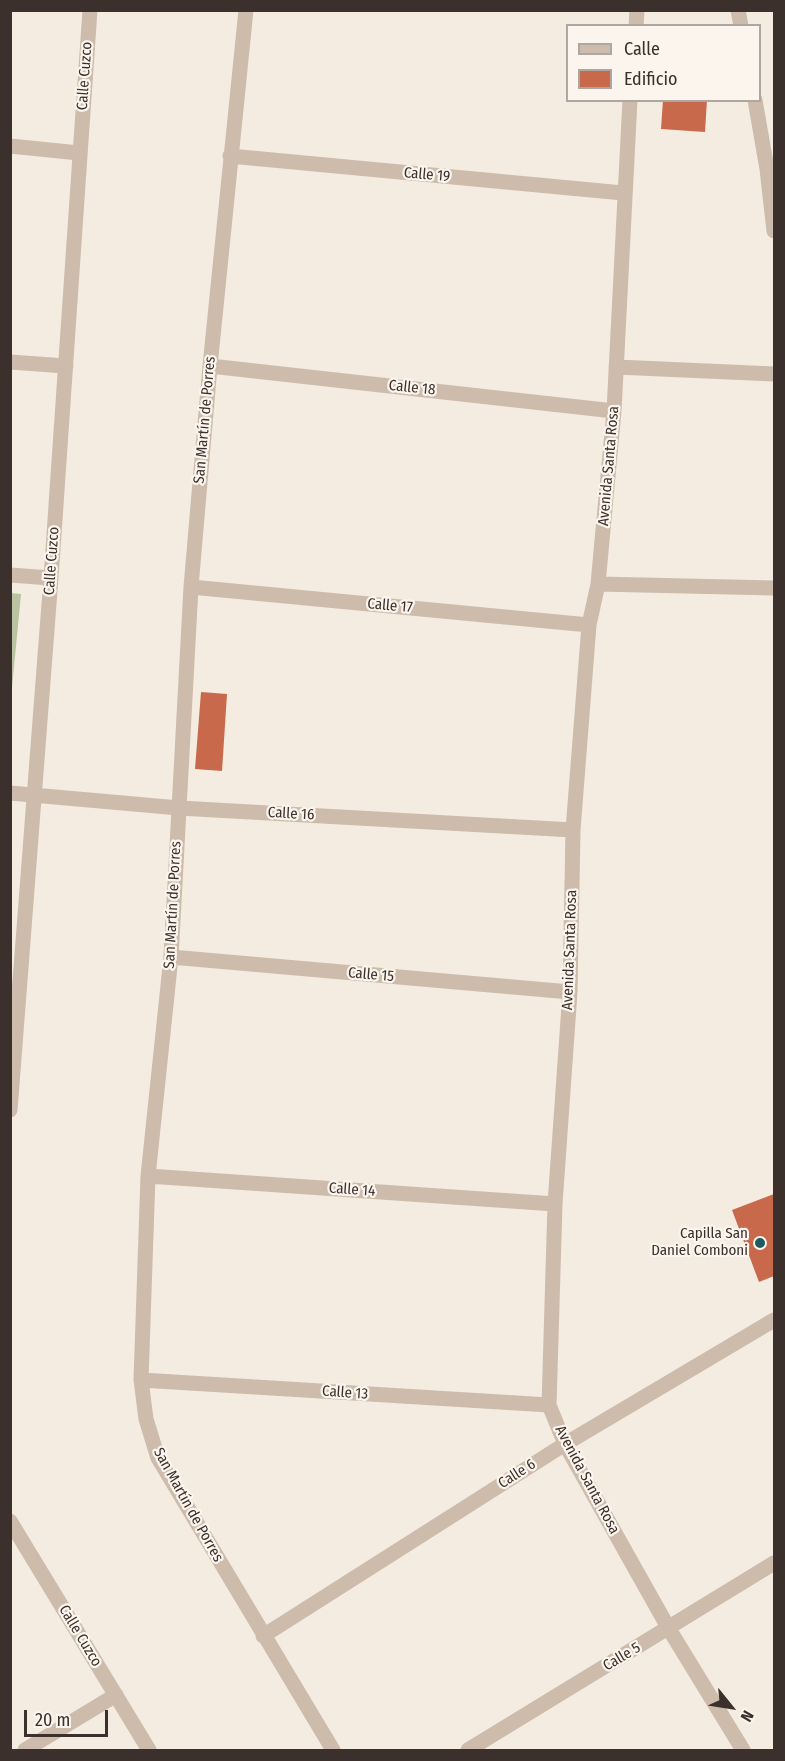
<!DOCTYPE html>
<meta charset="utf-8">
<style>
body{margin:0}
#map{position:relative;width:785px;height:1761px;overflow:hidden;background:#f4ebe1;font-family:"Fira Sans Condensed",sans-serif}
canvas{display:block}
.frame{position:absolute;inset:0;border:12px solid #3b302b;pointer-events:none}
.legend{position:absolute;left:566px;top:24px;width:195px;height:78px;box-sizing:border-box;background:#fbf5ee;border:2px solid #aea6a0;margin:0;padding:8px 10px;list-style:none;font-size:18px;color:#3b302b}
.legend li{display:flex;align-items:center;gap:12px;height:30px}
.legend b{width:30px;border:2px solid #aea6a0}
.north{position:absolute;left:701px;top:1677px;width:60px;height:60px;-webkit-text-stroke:4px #fbf5ee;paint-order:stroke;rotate:120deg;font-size:16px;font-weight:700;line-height:24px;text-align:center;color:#3b302b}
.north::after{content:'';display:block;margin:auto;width:21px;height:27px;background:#3b302b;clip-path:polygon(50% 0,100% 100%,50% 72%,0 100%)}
.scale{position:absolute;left:24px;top:1710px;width:84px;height:27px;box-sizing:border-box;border:3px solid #3b302b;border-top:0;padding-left:8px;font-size:18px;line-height:21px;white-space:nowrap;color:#3b302b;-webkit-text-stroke:4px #fbf5ee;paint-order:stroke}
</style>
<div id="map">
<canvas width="785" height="1761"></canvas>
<div class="frame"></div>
<ul class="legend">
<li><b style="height:8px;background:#cdbbac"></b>Calle</li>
<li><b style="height:16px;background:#c8694b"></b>Edificio</li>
</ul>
<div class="north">N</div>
<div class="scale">20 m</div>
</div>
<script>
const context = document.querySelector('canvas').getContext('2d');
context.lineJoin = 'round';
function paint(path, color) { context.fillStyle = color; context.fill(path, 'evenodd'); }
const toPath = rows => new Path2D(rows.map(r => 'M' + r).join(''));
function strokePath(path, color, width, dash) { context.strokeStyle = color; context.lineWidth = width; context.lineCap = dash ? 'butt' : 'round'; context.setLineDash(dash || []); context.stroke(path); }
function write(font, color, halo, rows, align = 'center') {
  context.font = font + ' "Fira Sans Condensed",sans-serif'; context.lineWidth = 4.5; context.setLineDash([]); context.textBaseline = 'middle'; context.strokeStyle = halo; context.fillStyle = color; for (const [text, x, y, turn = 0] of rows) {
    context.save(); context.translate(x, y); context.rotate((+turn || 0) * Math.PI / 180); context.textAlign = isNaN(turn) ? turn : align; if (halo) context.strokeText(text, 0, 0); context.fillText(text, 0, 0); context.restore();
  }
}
const green = toPath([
 [11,593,21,594,11,698,10,593]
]);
const building = toPath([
 [663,100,707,100,705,132,661,129],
 [201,692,227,694,222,771,195,769],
 [774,1194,774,1276,759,1282,732,1210]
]);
const street = toPath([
 [246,10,210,366,191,587,171,957,148,1176,141,1380,146,1419,158,1458,333,1750],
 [738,10,741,26],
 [636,26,637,10],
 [630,100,614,411,598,584,589,625,573,830,570,992,555,1204,549,1405,565,1444,669,1629,743,1750],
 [755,100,767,169,774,231],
 [10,146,79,153],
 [230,156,623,193],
 [10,362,66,366],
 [210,366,614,411],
 [616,367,774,374],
 [10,575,51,578],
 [598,584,774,588],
 [191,587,589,625],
 [10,793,179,808,573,830],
 [171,957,570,992],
 [10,1110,51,578,90,10],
 [148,1176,555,1204],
 [141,1380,549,1405],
 [10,1521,149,1750],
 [263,1636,565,1444,774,1320],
 [25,1750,116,1695],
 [468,1750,774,1563]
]);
const markers = [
 [760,1243,6,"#1f5a5e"]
];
const streetNames = [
 ["Calle Cuzco",85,76,-86],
 ["Calle 19",427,175,5],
 ["Calle 18",412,388,6],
 ["San Martín de Porres",205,420,-85],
 ["Avenida Santa Rosa",609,466,-85],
 ["Calle Cuzco",52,561,-86],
 ["Calle 17",390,606,5],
 ["Calle 16",291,814,3],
 ["San Martín de Porres",173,905,-87],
 ["Avenida Santa Rosa",570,950,-88],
 ["Calle 15",371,975,5],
 ["Calle 14",352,1190,4],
 ["Calle 13",345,1393,4],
 ["Calle 6",517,1474,-33],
 ["Avenida Santa Rosa",587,1480,62],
 ["San Martín de Porres",188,1505,61],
 ["Calle Cuzco",80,1636,59],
 ["Calle 5",622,1657,-31]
];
const poiNames = [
 ["Capilla San",748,1234],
 ["Daniel Comboni",748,1251]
];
paint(green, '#b8c4a0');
paint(building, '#c8694b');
strokePath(street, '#cdbbac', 15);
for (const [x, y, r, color] of markers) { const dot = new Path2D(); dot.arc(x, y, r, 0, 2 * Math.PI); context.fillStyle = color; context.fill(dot); strokePath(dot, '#fbf5ee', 2); }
write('15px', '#3b302b', '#fbf5ee', streetNames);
write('15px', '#3b302b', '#fbf5ee', poiNames, 'right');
</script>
